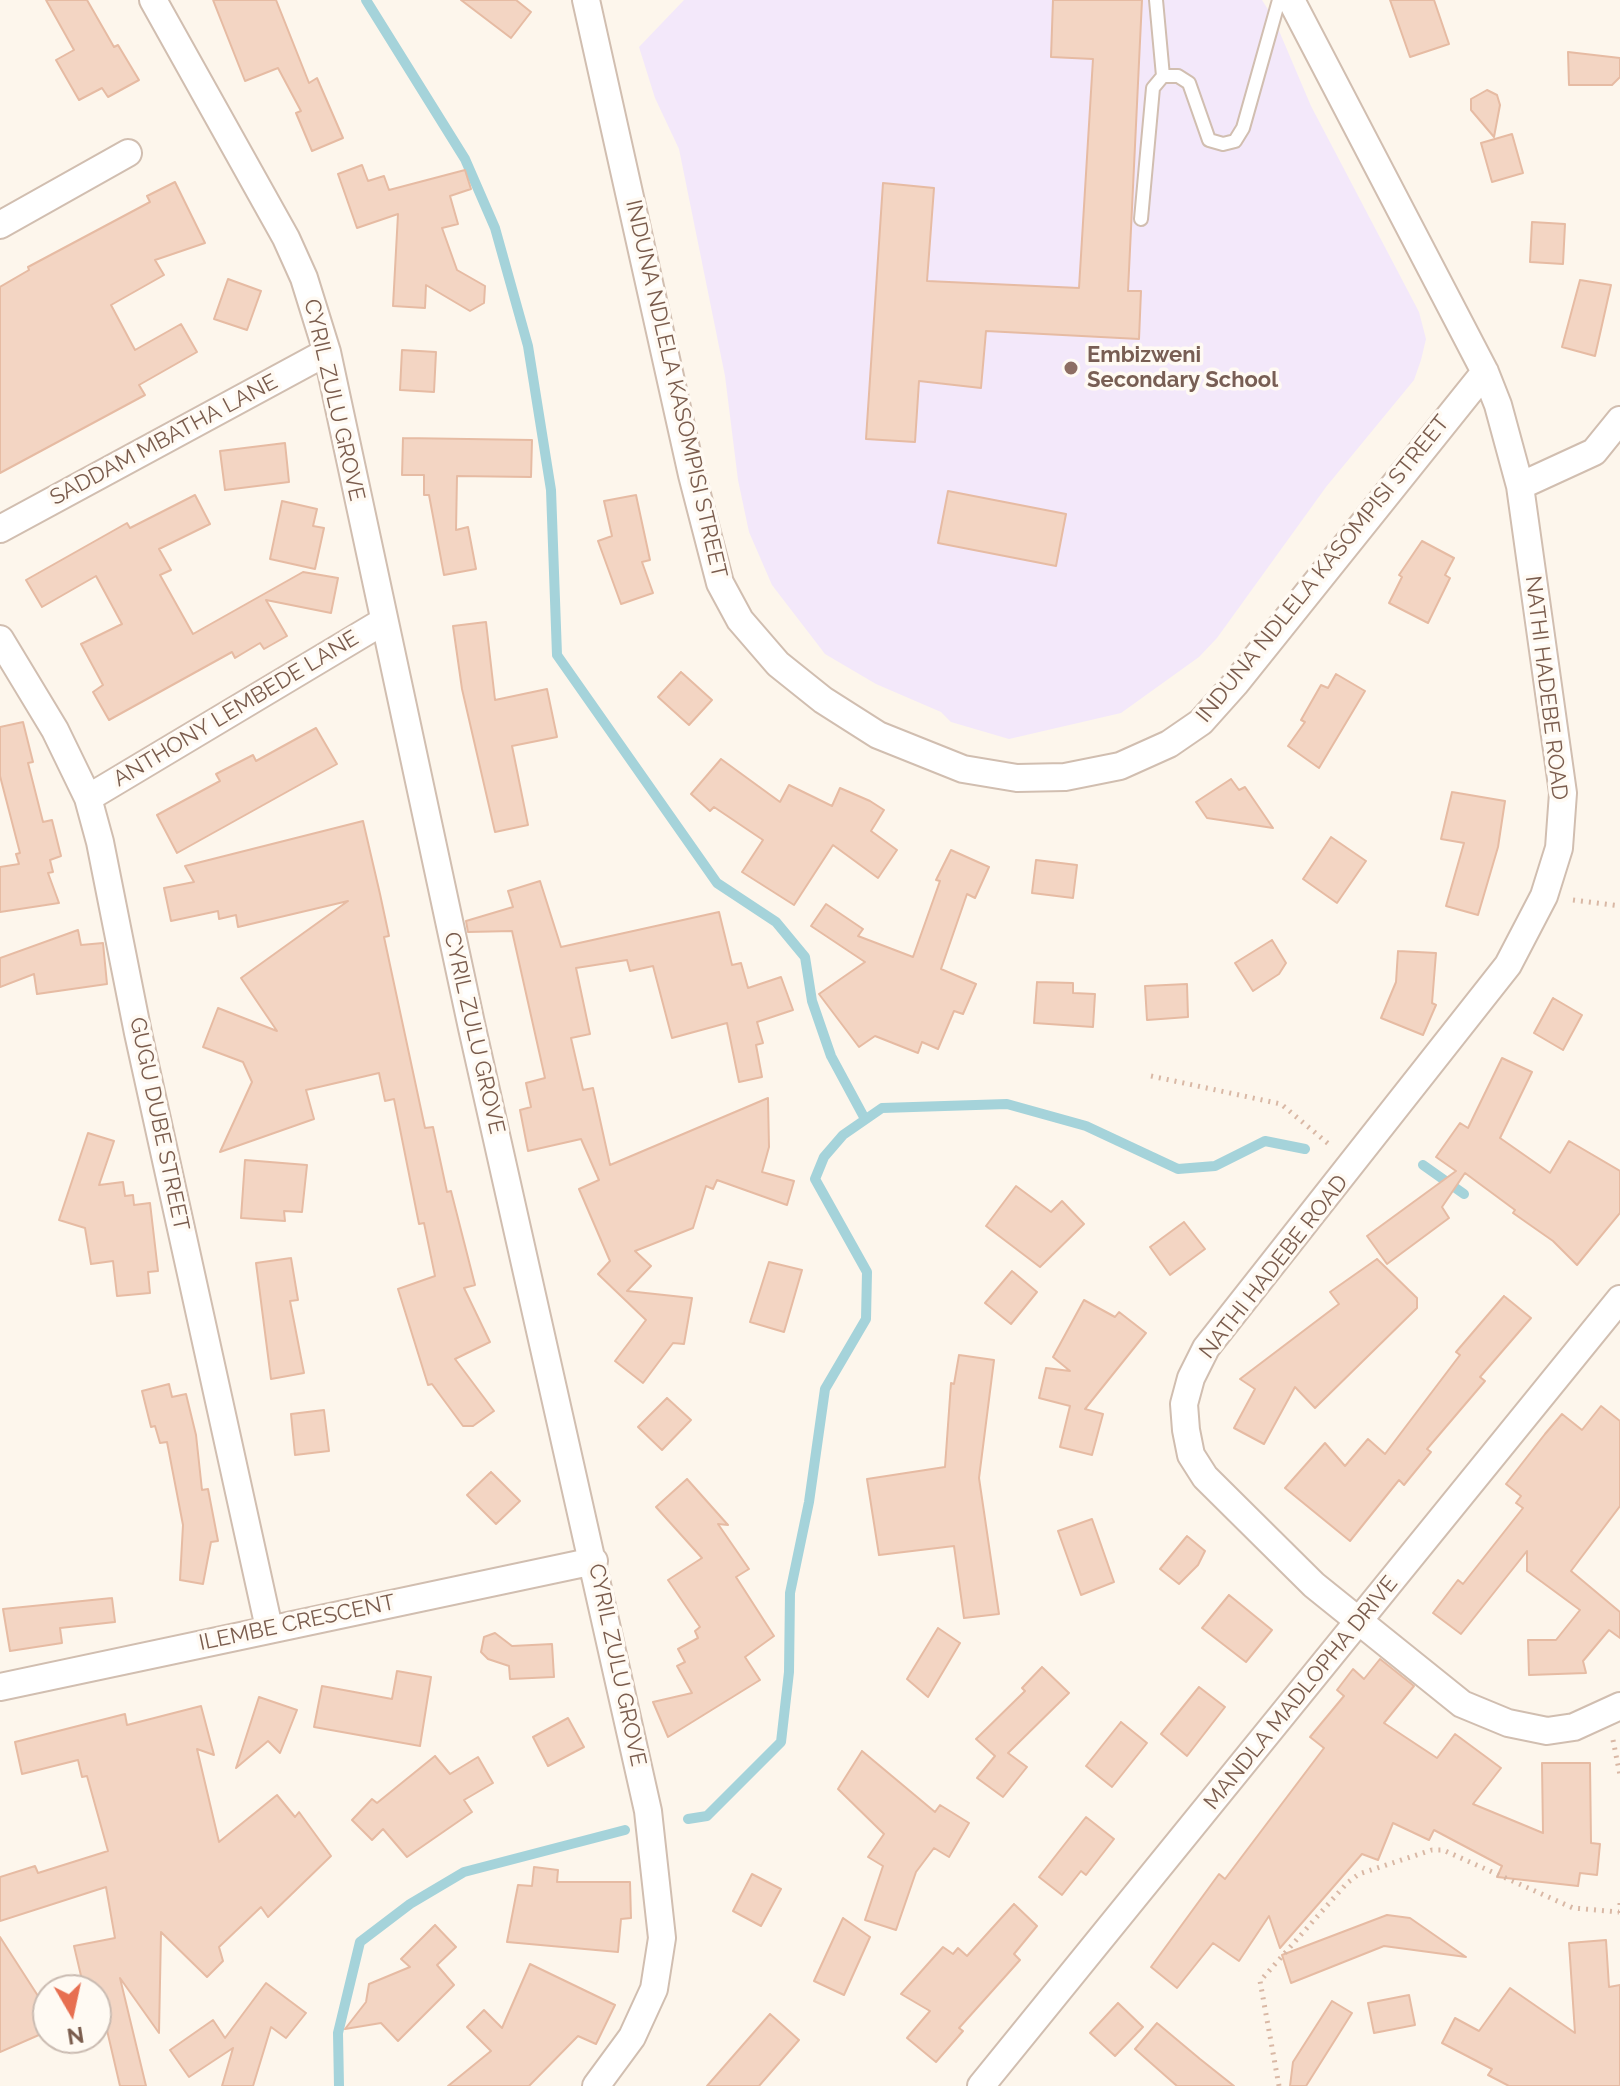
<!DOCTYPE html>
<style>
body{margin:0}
#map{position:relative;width:1620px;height:2086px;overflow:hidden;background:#fdf6ec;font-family:Raleway,sans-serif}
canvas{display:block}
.north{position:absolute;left:32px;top:1974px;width:80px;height:80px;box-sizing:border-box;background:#fffaf3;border:2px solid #cabbb1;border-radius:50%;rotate:171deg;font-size:22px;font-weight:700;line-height:32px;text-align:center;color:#7a5c4d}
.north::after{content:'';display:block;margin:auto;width:28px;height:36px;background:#e76f51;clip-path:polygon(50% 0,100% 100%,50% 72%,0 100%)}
</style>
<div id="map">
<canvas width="1620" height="2086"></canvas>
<div class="north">N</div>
</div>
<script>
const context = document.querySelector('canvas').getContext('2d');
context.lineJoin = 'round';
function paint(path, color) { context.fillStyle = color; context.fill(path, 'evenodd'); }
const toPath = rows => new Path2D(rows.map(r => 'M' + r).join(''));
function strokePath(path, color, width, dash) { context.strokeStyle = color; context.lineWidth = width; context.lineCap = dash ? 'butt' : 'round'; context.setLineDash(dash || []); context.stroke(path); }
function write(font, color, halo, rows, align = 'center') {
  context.font = font + ' Raleway,sans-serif'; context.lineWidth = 7; context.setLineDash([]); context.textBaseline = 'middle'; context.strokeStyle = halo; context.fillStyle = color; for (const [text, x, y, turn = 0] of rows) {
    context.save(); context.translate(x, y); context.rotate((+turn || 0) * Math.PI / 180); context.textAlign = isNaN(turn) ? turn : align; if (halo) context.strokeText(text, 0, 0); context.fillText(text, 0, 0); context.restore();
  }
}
const education = toPath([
 [684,0,1262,0,1274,19,1311,106,1419,312,1426,339,1421,360,1414,380,1326,487,1217,638,1199,657,1121,713,1009,739,951,722,941,712,876,684,825,654,772,585,749,532,738,480,725,376,679,149,655,98,639,47]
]);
const stream = toPath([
 [366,0,465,159,495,228,528,346,551,490,557,655,717,883,776,922,805,957,812,1001,831,1056,865,1119],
 [1423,1165,1464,1194],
 [688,1819,707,1816,781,1742,789,1672,790,1593,809,1502,825,1389,866,1319,867,1272,815,1179,824,1157,843,1135,882,1108,1007,1104,1086,1126,1178,1169,1215,1166,1265,1141,1305,1149],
 [339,2086,338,2033,360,1942,410,1904,464,1872,625,1830]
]);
const building = toPath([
 [46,0,87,0,114,47,118,45,139,80,108,97,102,88,79,100,56,60,74,50,46,0],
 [213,0,276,0,309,83,317,78,343,138,312,151,296,113,301,111,278,68,245,81,213,0],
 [461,0,516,0,531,12,511,38,461,0],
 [1053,0,1142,0,1128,291,1141,291,1139,339,986,331,981,388,919,381,915,442,866,439,883,183,934,188,927,281,1079,288,1093,59,1051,57,1053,0],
 [1390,0,1434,0,1449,44,1410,57,1390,0],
 [1568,52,1620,58,1620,77,1612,85,1569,85,1568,52],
 [1487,90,1497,95,1500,105,1494,137,1471,110,1471,99,1487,90],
 [1512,134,1523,173,1492,182,1481,143,1512,134],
 [362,165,368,181,384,176,389,190,465,170,471,189,450,196,458,224,442,228,457,270,485,286,484,303,470,311,426,285,425,308,393,306,398,214,357,228,338,174,362,165],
 [175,182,205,243,155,260,164,275,111,305,135,350,181,324,197,352,139,385,145,395,0,473,0,287,29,270,28,267,150,202,147,196,175,182],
 [1532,222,1565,224,1563,264,1530,262,1532,222],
 [228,279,261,291,247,330,214,319,228,279],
 [1580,280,1611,285,1595,356,1562,347,1580,280],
 [402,350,436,352,434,392,400,390,402,350],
 [403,438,532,440,531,477,457,476,456,530,468,527,476,569,444,575,429,495,424,495,424,475,402,475,403,438],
 [285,443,289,482,225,490,220,451,285,443],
 [948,491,1066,514,1056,566,938,543,948,491],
 [195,495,210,524,159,549,171,570,160,575,193,634,303,572,338,578,331,613,266,600,287,636,264,649,260,643,235,658,232,652,109,720,93,692,103,685,81,644,122,624,96,576,42,607,26,580,127,523,130,528,195,495],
 [636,495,650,560,642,562,653,593,621,604,598,541,612,536,604,501,636,495],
 [282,501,317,509,313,526,324,528,315,569,270,559,282,501],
 [1422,541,1454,558,1445,575,1450,578,1428,623,1389,603,1402,577,1399,575,1422,541],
 [486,622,495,700,547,689,557,737,512,746,528,825,495,832,462,689,453,626,486,622],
 [681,672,712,700,689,725,658,697,681,672],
 [1336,674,1365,691,1319,768,1288,746,1305,722,1301,720,1321,685,1328,688,1336,674],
 [23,722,33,762,28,763,43,822,52,820,61,856,50,860,53,872,48,873,59,903,0,912,0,867,19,864,16,854,20,853,0,776,0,727,23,722],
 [316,728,337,764,177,853,157,815,220,781,216,774,253,755,256,761,316,728],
 [721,759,780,802,789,785,832,806,840,788,870,801,884,810,871,831,897,850,878,878,833,845,794,905,742,872,763,840,714,807,710,811,691,794,721,759],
 [1231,779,1239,790,1245,787,1273,828,1207,818,1196,802,1231,779],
 [1452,792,1505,801,1498,847,1478,915,1446,906,1464,843,1441,839,1452,792],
 [363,821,380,894,389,936,384,937,425,1128,433,1127,447,1192,451,1191,475,1285,464,1288,490,1342,455,1359,494,1411,473,1426,463,1426,432,1384,428,1385,398,1289,435,1276,424,1223,419,1224,394,1099,385,1101,379,1073,306,1090,314,1119,220,1152,252,1082,243,1062,203,1047,218,1008,277,1031,241,978,348,901,238,927,236,915,219,919,218,911,171,921,164,888,194,882,185,866,363,821],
 [1331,837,1366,861,1337,903,1303,879,1331,837],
 [951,850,989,867,975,898,967,894,941,969,976,984,963,1014,954,1011,938,1049,922,1042,918,1053,875,1036,859,1047,819,994,865,962,811,926,826,904,863,929,858,936,913,957,940,881,936,880,951,850],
 [1036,860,1077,865,1073,898,1032,893,1036,860],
 [540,881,561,947,719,912,732,965,741,963,748,988,781,977,793,1010,757,1022,763,1043,756,1045,762,1077,739,1082,727,1023,672,1038,653,966,630,971,627,960,576,968,590,1034,571,1038,583,1090,593,1088,610,1165,768,1098,769,1147,762,1172,794,1181,787,1205,717,1180,713,1189,706,1186,693,1228,635,1251,651,1266,627,1291,692,1298,684,1344,673,1343,643,1383,615,1361,646,1320,598,1274,610,1261,579,1189,599,1180,581,1139,528,1151,520,1110,531,1107,526,1083,545,1078,512,931,468,932,466,921,513,907,508,891,540,881],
 [78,930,81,945,103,943,107,984,37,994,34,974,0,987,0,958,78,930],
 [1272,940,1286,963,1279,974,1253,991,1235,963,1272,940],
 [1398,951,1436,953,1432,1003,1436,1005,1423,1035,1381,1018,1396,982,1398,951],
 [1037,982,1073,983,1073,993,1095,994,1093,1027,1034,1023,1037,982],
 [1187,984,1188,1017,1147,1020,1145,986,1187,984],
 [1553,998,1582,1015,1563,1050,1534,1033,1553,998],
 [1502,1058,1532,1072,1500,1138,1550,1173,1569,1141,1620,1171,1620,1213,1577,1265,1553,1241,1513,1213,1515,1210,1465,1173,1442,1207,1449,1218,1387,1264,1367,1236,1456,1171,1436,1157,1460,1123,1468,1128,1502,1058],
 [88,1133,114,1141,99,1185,123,1182,125,1196,133,1195,134,1205,150,1203,158,1271,148,1272,150,1293,117,1296,113,1261,91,1264,85,1228,59,1220,88,1133],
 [245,1160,307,1165,302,1212,284,1211,285,1221,241,1218,245,1160],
 [1016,1186,1051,1212,1062,1201,1084,1224,1040,1267,986,1226,1016,1186],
 [1184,1222,1205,1249,1170,1275,1150,1247,1184,1222],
 [291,1258,298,1300,290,1301,304,1373,271,1379,256,1263,291,1258],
 [1377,1259,1417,1298,1417,1308,1315,1408,1295,1387,1264,1444,1234,1428,1255,1389,1240,1379,1339,1304,1330,1292,1377,1259],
 [769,1262,802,1270,784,1332,750,1322,769,1262],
 [1012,1271,1037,1292,1011,1324,985,1303,1012,1271],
 [1504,1296,1531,1318,1480,1377,1485,1381,1427,1449,1431,1452,1404,1485,1399,1480,1350,1541,1285,1488,1325,1443,1345,1466,1368,1439,1385,1454,1460,1355,1456,1352,1504,1296],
 [1084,1300,1115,1317,1119,1312,1146,1333,1085,1409,1103,1414,1092,1455,1060,1447,1070,1406,1039,1398,1046,1368,1070,1371,1053,1357,1084,1300],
 [959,1355,994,1360,979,1478,999,1614,964,1618,954,1546,879,1555,867,1479,945,1467,951,1383,954,1384,959,1355],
 [169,1384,172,1397,186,1394,196,1435,202,1490,208,1489,218,1541,211,1542,203,1584,180,1580,183,1525,167,1442,160,1443,155,1426,151,1427,142,1391,169,1384],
 [667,1398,691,1420,662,1450,638,1427,667,1398],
 [1601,1406,1620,1421,1620,1506,1571,1571,1620,1612,1620,1638,1609,1630,1583,1661,1586,1673,1529,1675,1528,1640,1556,1640,1580,1610,1527,1571,1527,1551,1461,1634,1433,1613,1458,1580,1463,1584,1523,1508,1516,1503,1521,1496,1506,1484,1545,1434,1562,1414,1582,1430,1601,1406],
 [324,1410,329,1451,295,1455,291,1414,324,1410],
 [491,1472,520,1501,496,1524,467,1495,491,1472],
 [687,1479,728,1525,718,1524,749,1569,736,1577,774,1636,745,1657,760,1680,668,1737,653,1702,692,1693,677,1666,685,1662,678,1649,698,1638,695,1631,700,1627,668,1580,702,1558,656,1507,687,1479],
 [1092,1519,1114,1582,1081,1595,1058,1531,1092,1519],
 [1187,1536,1205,1551,1198,1565,1179,1584,1160,1569,1187,1536],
 [1229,1595,1272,1630,1246,1662,1202,1628,1229,1595],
 [112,1598,115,1622,60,1628,62,1643,10,1651,3,1609,112,1598],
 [938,1628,960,1643,928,1697,907,1679,938,1628],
 [495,1633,512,1646,552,1644,554,1677,510,1679,509,1666,488,1659,481,1652,484,1637,495,1633],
 [1380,1659,1414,1686,1384,1723,1437,1758,1455,1734,1501,1768,1473,1804,1543,1833,1542,1763,1590,1763,1591,1843,1600,1844,1597,1875,1580,1873,1578,1886,1497,1877,1502,1866,1434,1830,1429,1840,1393,1823,1378,1860,1362,1854,1280,1948,1269,1916,1239,1961,1213,1943,1177,1988,1151,1967,1219,1874,1225,1879,1324,1748,1310,1737,1344,1696,1337,1690,1353,1669,1364,1679,1380,1659],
 [1042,1667,1069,1693,1008,1753,1027,1767,1003,1797,977,1778,995,1756,976,1739,1025,1691,1022,1688,1042,1667],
 [397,1671,431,1677,420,1746,314,1727,322,1686,392,1699,397,1671],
 [1199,1687,1225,1707,1187,1756,1161,1734,1199,1687],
 [259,1697,297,1710,280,1753,268,1741,236,1768,259,1697],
 [201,1706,214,1755,197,1749,219,1842,277,1795,295,1817,299,1812,331,1856,268,1917,261,1907,219,1947,223,1961,207,1977,161,1932,159,2033,120,1978,146,2086,120,2086,106,2026,96,2029,96,1990,60,1990,82,1980,74,1946,115,1938,106,1887,0,1921,0,1877,35,1866,38,1873,108,1851,87,1776,82,1777,78,1760,22,1774,15,1742,125,1714,127,1725,201,1706],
 [568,1718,584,1747,548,1766,533,1737,568,1718],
 [1121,1722,1147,1743,1112,1787,1086,1766,1121,1722],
 [862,1751,935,1812,940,1805,969,1823,949,1857,934,1848,916,1872,896,1930,865,1920,883,1866,868,1857,884,1834,838,1789,862,1751],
 [435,1756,450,1774,478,1757,493,1783,464,1800,472,1812,407,1857,383,1829,372,1840,352,1820,372,1799,377,1803,435,1756],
 [1086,1817,1114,1839,1086,1875,1081,1871,1062,1895,1039,1877,1086,1817],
 [534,1867,558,1870,557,1882,630,1882,631,1918,621,1919,618,1952,507,1942,518,1885,532,1886,534,1867],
 [752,1874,781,1889,761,1926,733,1911,752,1874],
 [1014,1904,1037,1926,1014,1954,1020,1960,959,2028,963,2031,936,2062,907,2038,930,2011,901,1994,943,1947,953,1954,958,1948,967,1956,1014,1904],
 [1387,1915,1410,1918,1466,1957,1384,1946,1291,1983,1282,1955,1387,1915],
 [843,1918,870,1937,844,1995,814,1981,843,1918],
 [435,1925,456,1947,437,1965,454,1985,398,2041,381,2023,345,2029,366,2002,369,1984,410,1967,401,1959,435,1925],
 [0,1937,40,1999,48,1995,48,2031,0,2052,0,1937],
 [1606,1940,1609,1987,1620,1985,1620,2086,1509,2086,1488,2075,1492,2069,1442,2043,1455,2018,1479,2031,1510,1988,1575,2033,1569,1943,1606,1940],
 [530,1964,615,2005,596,2044,578,2036,529,2086,448,2086,491,2051,467,2027,484,2010,502,2028,530,1964],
 [266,1983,306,2013,286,2038,271,2027,253,2086,222,2086,233,2048,189,2077,170,2050,213,2020,225,2038,266,1983],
 [1409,1995,1415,2025,1374,2033,1368,2003,1409,1995],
 [1332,2001,1352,2013,1306,2086,1290,2086,1293,2062,1332,2001],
 [1118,2003,1143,2027,1115,2056,1090,2033,1118,2003],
 [770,2014,799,2040,759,2086,707,2086,770,2014],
 [1157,2023,1200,2059,1234,2086,1177,2086,1135,2049,1157,2023]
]);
const path = toPath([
 [1573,900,1620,906],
 [1151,1076,1281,1104,1331,1146],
 [1613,1740,1620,1775],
 [1620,1913,1620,1901],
 [1279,2086,1260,1981,1347,1883,1359,1874,1432,1850,1443,1850,1573,1908,1619,1912]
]);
const lane = toPath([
 [1156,0,1163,76],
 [1141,219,1153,88,1163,76,1178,76,1189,83,1209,140,1223,144,1235,141,1243,128,1279,0]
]);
const street = toPath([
 [153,0,286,238,304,278,327,352,472,1028,648,1811,662,1938,654,1989,632,2037,596,2086],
 [586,0,692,475,720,583,740,620,778,664,823,700,878,735,963,769,1017,778,1065,777,1120,766,1169,744,1201,722,1235,684,1485,372],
 [1291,0,1485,372,1498,405,1520,486,1563,793,1559,848,1544,896,1508,965,1206,1348,1191,1378,1184,1404,1186,1430,1191,1455,1205,1477,1314,1585,1462,1704,1508,1723,1547,1731,1574,1727,1620,1706],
 [0,225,128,153],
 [1520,486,1594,452,1620,420],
 [0,529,327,352],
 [0,639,55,730,88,798,100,842,138,1033,269,1628],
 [88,798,384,621],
 [0,1687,594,1561],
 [981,2086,1620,1299]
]);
const markers = [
 [1071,368,8,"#8d6e63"]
];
const educationNames = [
 ["Embizweni",1087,355],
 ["Secondary School",1087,380]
];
const streetNames = [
 ["INDUNA NDLELA KASOMPISI STREET",676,389,77],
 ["CYRIL ZULU GROVE",334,400,77],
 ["SADDAM MBATHA LANE",164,440,-28],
 ["INDUNA NDLELA KASOMPISI STREET",1323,569,-51],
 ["NATHI HADEBE ROAD",1546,688,83],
 ["ANTHONY LEMBEDE LANE",236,709,-31],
 ["CYRIL ZULU GROVE",474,1033,77],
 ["GUGU DUBE STREET",159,1124,78],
 ["NATHI HADEBE ROAD",1274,1267,-52],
 ["ILEMBE CRESCENT",297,1623,-12],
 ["CYRIL ZULU GROVE",617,1665,78],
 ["MANDLA MADLOPHA DRIVE",1301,1693,-51]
];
paint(education, '#f3e8fa');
strokePath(stream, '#a5d3da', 10);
paint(building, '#f3d5c3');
strokePath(building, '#e6bba3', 2);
strokePath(lane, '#d1beb0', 16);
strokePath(street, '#d1beb0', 30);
strokePath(path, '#d9b8a5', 5, [2, 6]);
strokePath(lane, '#fff', 12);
strokePath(street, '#fff', 26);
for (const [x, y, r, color] of markers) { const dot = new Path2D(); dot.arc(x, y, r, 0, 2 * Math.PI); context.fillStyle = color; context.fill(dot); strokePath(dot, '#fffaf3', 3); }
write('bold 22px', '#785e54', '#fffaf3', educationNames, 'left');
write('22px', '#7a5c4d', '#fffaf3', streetNames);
</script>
